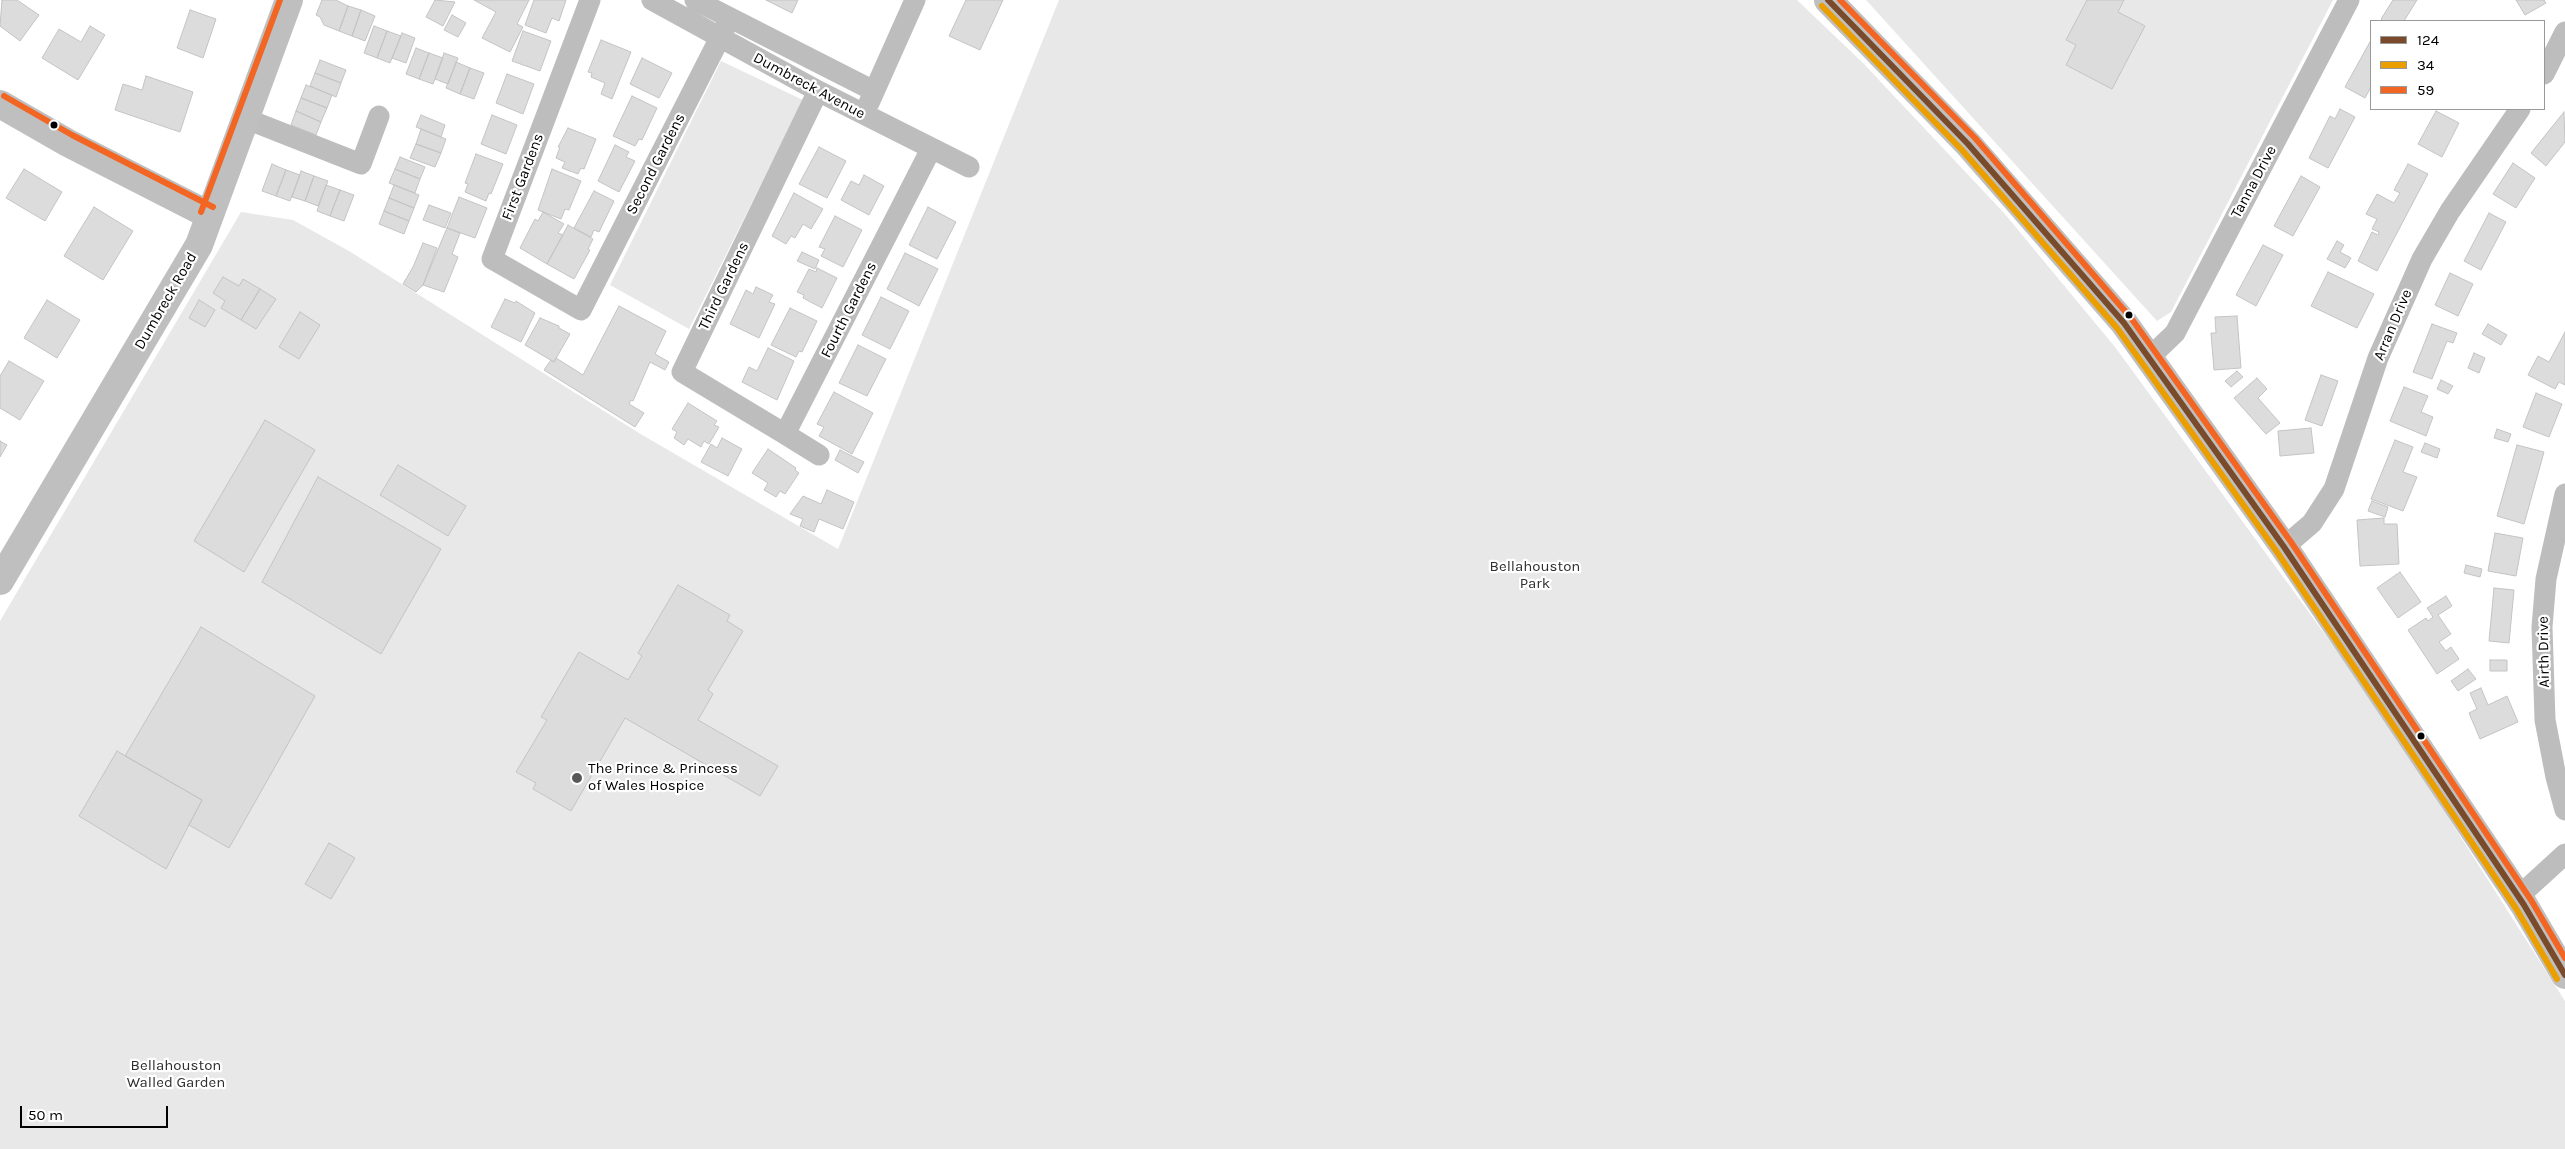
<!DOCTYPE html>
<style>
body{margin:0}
#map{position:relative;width:2565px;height:1149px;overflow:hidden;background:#fff;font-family:Karla,sans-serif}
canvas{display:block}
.legend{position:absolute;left:2370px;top:20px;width:175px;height:90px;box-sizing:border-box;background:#fff;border:1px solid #999;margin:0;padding:6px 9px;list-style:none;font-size:15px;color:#000}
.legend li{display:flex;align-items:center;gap:10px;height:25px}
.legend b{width:25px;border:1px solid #999}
.scale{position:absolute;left:20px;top:1106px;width:148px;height:22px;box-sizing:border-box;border:2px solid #000;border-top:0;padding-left:6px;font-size:15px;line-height:18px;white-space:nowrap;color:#000;-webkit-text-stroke:4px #fff;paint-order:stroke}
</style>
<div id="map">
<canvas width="2565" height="1149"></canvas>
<ul class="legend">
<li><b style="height:6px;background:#7a4b2a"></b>124</li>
<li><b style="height:6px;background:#eb9e00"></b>34</li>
<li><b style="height:6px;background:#f26522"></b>59</li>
</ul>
<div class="scale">50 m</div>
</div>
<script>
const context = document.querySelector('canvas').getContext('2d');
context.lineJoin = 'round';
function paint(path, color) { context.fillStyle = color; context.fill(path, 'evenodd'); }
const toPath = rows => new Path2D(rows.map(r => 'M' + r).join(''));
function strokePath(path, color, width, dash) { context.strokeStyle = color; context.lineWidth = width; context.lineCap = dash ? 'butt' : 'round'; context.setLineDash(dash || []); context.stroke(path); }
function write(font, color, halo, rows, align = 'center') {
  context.font = font + ' Karla,sans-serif'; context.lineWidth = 4.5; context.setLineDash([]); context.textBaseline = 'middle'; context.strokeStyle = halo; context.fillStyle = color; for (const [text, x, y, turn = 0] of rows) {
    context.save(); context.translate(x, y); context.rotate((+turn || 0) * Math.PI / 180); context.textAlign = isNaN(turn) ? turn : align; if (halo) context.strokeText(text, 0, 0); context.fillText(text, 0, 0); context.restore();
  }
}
const green = toPath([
 [1059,0,1797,0,1863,63,2004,213,2115,347,2376,704,2565,1001,2565,1149,0,1149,0,621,241,212,293,220,349,251,639,433,838,549],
 [1866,0,2333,0,2171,312,2157,321],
 [721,61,803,100,689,329,610,285]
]);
const building = toPath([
 [2,0,17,0,39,15,20,41,0,26,2,0],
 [322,0,336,0,348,6,339,31,324,25,320,17,316,15,322,0],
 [435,0,455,2,443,26,426,17,435,0],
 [529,0,517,24,523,27,510,52,482,38,496,12,474,0,529,0],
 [534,0,566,0,559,21,552,18,546,33,525,25,534,0],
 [766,0,798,0,792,13,766,0],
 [966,0,1003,0,980,50,949,36,966,0],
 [2087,0,2124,0,2118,12,2145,26,2112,89,2066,65,2076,45,2066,40,2087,0],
 [2393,0,2417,0,2404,21,2384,21,2381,19,2393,0],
 [2516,0,2544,0,2546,3,2525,15,2516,0],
 [348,6,361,10,352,36,339,31,348,6],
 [190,10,216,19,203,58,177,48,190,10],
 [361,10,375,16,365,41,352,36,361,10],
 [452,15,466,23,458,37,444,30,452,15],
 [90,26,105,35,78,80,42,58,59,29,81,42,90,26],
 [374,26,387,31,377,58,364,53,374,26],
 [387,31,401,36,390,63,377,58,387,31],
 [523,31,551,41,540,71,512,61,523,31],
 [402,33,415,38,406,63,392,58,402,33],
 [601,40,631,52,612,99,601,94,605,83,591,77,592,73,588,72,601,40],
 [2371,40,2371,87,2365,98,2345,87,2371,40],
 [416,48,429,53,419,79,406,74,416,48],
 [429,53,443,58,433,84,419,79,429,53],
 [444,53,458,58,448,84,435,79,444,53],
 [642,58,672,73,659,98,630,84,642,58],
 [320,60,346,70,341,83,315,73,320,60],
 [456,62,470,68,460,94,446,88,456,62],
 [470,68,484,73,474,99,460,94,470,68],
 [315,73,341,83,336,97,310,86,315,73],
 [507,74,534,84,523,114,496,103,507,74],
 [146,76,193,92,180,132,115,110,123,84,142,90,146,76],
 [306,85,332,95,327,108,301,98,306,85],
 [632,96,657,108,642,140,639,139,635,146,613,136,632,96],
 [301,98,327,108,321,122,296,111,301,98],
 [2340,109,2355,117,2328,168,2309,158,2330,116,2335,119,2340,109],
 [296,111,321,122,316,135,291,125,296,111],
 [2436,111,2459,123,2442,157,2418,144,2436,111],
 [2564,112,2565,142,2546,166,2531,153,2564,112],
 [421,115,445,125,441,137,416,127,421,115],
 [492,115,517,125,506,154,481,144,492,115],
 [568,128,596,139,584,169,581,168,578,174,562,168,565,162,556,158,560,147,558,147,568,128],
 [421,129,446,139,441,153,416,144,421,129],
 [416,144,441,153,435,167,410,158,416,144],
 [615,145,629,152,626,157,635,161,619,192,598,181,615,145],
 [819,147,846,161,827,198,799,184,819,147],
 [476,154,503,164,491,194,489,193,486,201,465,192,468,184,465,183,476,154],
 [400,157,425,167,420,179,395,169,400,157],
 [2513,163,2535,178,2516,208,2493,194,2513,163],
 [272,164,286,170,276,196,262,191,272,164],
 [2408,164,2428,174,2377,271,2358,261,2372,232,2378,235,2379,232,2372,229,2377,219,2366,214,2377,194,2394,203,2400,193,2394,190,2408,164],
 [24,169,62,192,45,221,6,198,24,169],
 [395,169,420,179,415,193,389,183,395,169],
 [552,169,581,181,569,210,565,209,561,219,538,210,552,169],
 [286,170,300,175,290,201,276,196,286,170],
 [301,171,314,176,305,201,292,197,301,171],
 [864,175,884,186,869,215,841,200,851,181,859,185,864,175],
 [314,176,328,181,318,206,305,201,314,176],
 [2301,176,2320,187,2293,236,2274,226,2301,176],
 [326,185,340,190,330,216,317,211,326,185],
 [394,185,419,195,414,208,389,198,394,185],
 [340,190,354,195,344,221,330,216,340,190],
 [594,191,614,201,599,232,594,230,591,237,574,228,594,191],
 [794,193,823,209,811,229,803,224,795,238,791,236,786,244,772,236,794,193],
 [459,197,487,208,475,238,447,228,459,197],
 [389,198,414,208,409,221,384,211,389,198],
 [429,205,451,213,445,228,423,220,429,205],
 [94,207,133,231,103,280,64,256,94,207],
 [928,207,956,222,937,259,909,245,928,207],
 [384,211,409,221,404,234,379,224,384,211],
 [543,212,564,224,558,233,563,235,547,264,520,248,535,219,538,221,543,212],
 [2489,213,2506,222,2481,270,2464,261,2489,213],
 [835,216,862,230,843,267,821,256,825,249,819,247,835,216],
 [568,225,593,239,588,249,590,250,574,279,547,264,568,225],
 [447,228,460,233,452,254,458,257,444,292,423,285,447,228],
 [2337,241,2344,245,2340,252,2351,258,2345,268,2327,259,2337,241],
 [423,243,437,248,423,285,416,292,403,284,413,267,423,243],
 [2263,245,2283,255,2256,306,2236,295,2263,245],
 [802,252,819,260,815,269,797,261,802,252],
 [905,253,938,269,919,306,887,289,905,253],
 [817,268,837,278,822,308,803,298,804,295,797,292,809,269,816,272,817,268],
 [2328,272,2374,294,2357,328,2311,306,2328,272],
 [2450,273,2473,284,2458,316,2435,305,2450,273],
 [223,277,239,286,243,279,260,289,241,320,221,308,225,301,213,293,223,277],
 [756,287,773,295,769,302,775,304,759,338,730,324,746,290,753,294,756,287],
 [260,289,276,299,256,329,241,320,260,289],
 [881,297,909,311,890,349,862,335,881,297],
 [505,299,515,303,516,301,535,313,521,342,491,327,505,299],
 [47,300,80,320,57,358,24,338,47,300],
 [199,300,215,310,205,327,189,318,199,300],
 [619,306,666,331,655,354,669,362,665,370,650,362,633,401,631,400,629,404,644,413,635,427,544,370,551,360,554,362,556,358,583,375,619,306],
 [790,308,817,321,802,352,799,351,796,357,771,345,790,308],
 [300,312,320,325,299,359,279,347,300,312],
 [2237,316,2241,368,2214,370,2211,333,2216,333,2215,317,2237,316],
 [540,318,559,326,559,328,570,334,554,362,525,345,540,318],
 [2432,324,2457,333,2453,343,2447,341,2432,379,2413,372,2432,324],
 [2488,324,2507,335,2501,345,2482,334,2488,324],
 [2565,332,2565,385,2559,382,2555,389,2528,375,2538,356,2549,362,2565,332],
 [858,345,886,359,867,396,839,383,858,345],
 [768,348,794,361,777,400,742,382,749,367,757,371,768,348],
 [2474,353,2485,358,2479,373,2468,368,2474,353],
 [9,361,44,381,20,420,0,408,0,376,9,361],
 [2237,371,2243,377,2231,387,2225,381,2237,371],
 [2321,375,2338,381,2322,426,2305,420,2321,375],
 [2257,378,2267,389,2258,398,2280,423,2266,434,2234,398,2257,378],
 [2441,380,2453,386,2448,394,2437,389,2441,380],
 [2404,387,2428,396,2421,412,2433,417,2426,436,2390,421,2404,387],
 [834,392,873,413,852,454,819,436,824,427,817,424,834,392],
 [2536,393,2562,404,2549,437,2523,427,2536,393],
 [688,403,717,421,714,425,719,427,709,444,704,441,701,447,688,439,684,445,674,438,677,432,672,429,688,403],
 [265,420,315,450,244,572,194,541,265,420],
 [2311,428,2314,453,2280,456,2278,431,2311,428],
 [2497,429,2511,434,2508,442,2494,438,2497,429],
 [722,438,742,449,728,476,701,462,711,444,717,448,722,438],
 [2395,440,2413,447,2403,472,2417,477,2403,511,2371,499,2395,440],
 [0,441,7,445,0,457,0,441],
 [2425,443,2440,449,2437,458,2421,452,2425,443],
 [2517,445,2544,452,2524,524,2497,516,2517,445],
 [768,449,796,468,795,470,799,473,785,494,780,491,776,497,764,490,768,483,752,473,768,449],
 [840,450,864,462,858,473,835,460,840,450],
 [398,465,466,506,448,536,380,495,398,465],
 [318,477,441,549,381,654,262,582,318,477],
 [827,490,854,502,843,529,819,519,814,532,800,526,803,519,790,514,803,496,821,504,827,490],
 [2372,501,2388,507,2385,517,2368,511,2372,501],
 [2384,518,2384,524,2397,524,2399,564,2360,566,2357,520,2384,518],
 [2495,533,2523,538,2516,576,2488,571,2495,533],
 [2466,565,2482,569,2480,577,2464,573,2466,565],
 [2400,572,2421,602,2398,618,2377,588,2400,572],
 [678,585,730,615,727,621,743,631,708,690,713,694,698,720,778,766,760,796,625,718,571,811,533,789,536,783,516,772,547,720,541,717,579,652,628,680,642,656,638,653,678,585],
 [2494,588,2514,590,2509,643,2489,641,2494,588],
 [2446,596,2452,606,2438,615,2451,634,2439,642,2446,651,2451,647,2459,659,2437,674,2408,630,2426,618,2428,621,2433,617,2427,608,2446,596],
 [201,627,315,696,229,848,189,825,202,800,125,756,201,627],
 [2490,660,2507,660,2507,671,2490,671,2490,660],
 [2468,669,2476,679,2458,691,2451,681,2468,669],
 [2481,688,2488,705,2507,696,2518,722,2480,739,2469,713,2477,709,2470,693,2481,688],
 [117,751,202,800,166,869,79,816,117,751],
 [329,843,355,858,331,899,305,884,329,843]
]);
const street = toPath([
 [590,0,492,259,581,310,730,18],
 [652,0,818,91,969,167],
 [695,0,874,91],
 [2544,74,2565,32],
 [869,103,915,0],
 [244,118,361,164,379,116],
 [2150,357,2175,333,2349,0],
 [785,434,682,372,818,91],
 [819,455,785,434,931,149],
 [2565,494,2546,579,2542,627,2545,720,2556,777,2565,810],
 [2284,547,2312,523,2334,489,2378,358,2422,259,2450,211,2520,109],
 [2518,897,2565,854]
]);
const secondary = toPath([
 [1828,0,1968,144,2124,323,2284,547,2524,905,2565,975],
 [0,104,68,143,209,215],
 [0,581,199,245,289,0]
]);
const bus1 = toPath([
 [1828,0,1968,144,2124,323,2284,547,2524,905,2565,975]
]);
const bus2 = toPath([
 [1822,6,1962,150,2117,328,2277,552,2517,910,2557,979]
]);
const bus3 = toPath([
 [1840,0,1975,138,2131,318,2291,542,2531,900,2565,958],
 [4,96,72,135,213,207],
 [201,212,280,0]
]);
const markers = [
 [54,125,4.5,"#000"],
 [2129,315,4.5,"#000"],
 [2421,736,4.5,"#000"],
 [577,778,6,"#595959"]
];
const streetNames = [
 ["Dumbreck Avenue",809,86,28],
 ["Second Gardens",656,164,-63],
 ["First Gardens",523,177,-69],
 ["Tanna Drive",2254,182,-62],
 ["Third Gardens",724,286,-64],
 ["Dumbreck Road",166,301,-60],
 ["Fourth Gardens",849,310,-63],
 ["Arran Drive",2393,325,-67],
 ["Airth Drive",2544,652,-91]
];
const parkNames = [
 ["Bellahouston",1535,567],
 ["Park",1535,584],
 ["Bellahouston",176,1066],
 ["Walled Garden",176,1083]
];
const poiNames = [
 ["The Prince & Princess",588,769],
 ["of Wales Hospice",588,786]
];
paint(green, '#e8e8e8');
paint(building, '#dcdcdc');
strokePath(building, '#c4c4c4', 1);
strokePath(street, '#bdbdbd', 21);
strokePath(secondary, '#bfbfbf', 28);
strokePath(bus1, '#7a4b2a', 6);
strokePath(bus2, '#eb9e00', 6);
strokePath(bus3, '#f26522', 6);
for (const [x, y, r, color] of markers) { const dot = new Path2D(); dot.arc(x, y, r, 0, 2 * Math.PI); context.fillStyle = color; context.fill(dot); strokePath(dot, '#fff', 2); }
write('15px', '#000', '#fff', streetNames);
write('15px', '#2d2d2d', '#fff', parkNames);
write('15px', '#000', '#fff', poiNames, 'left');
</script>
